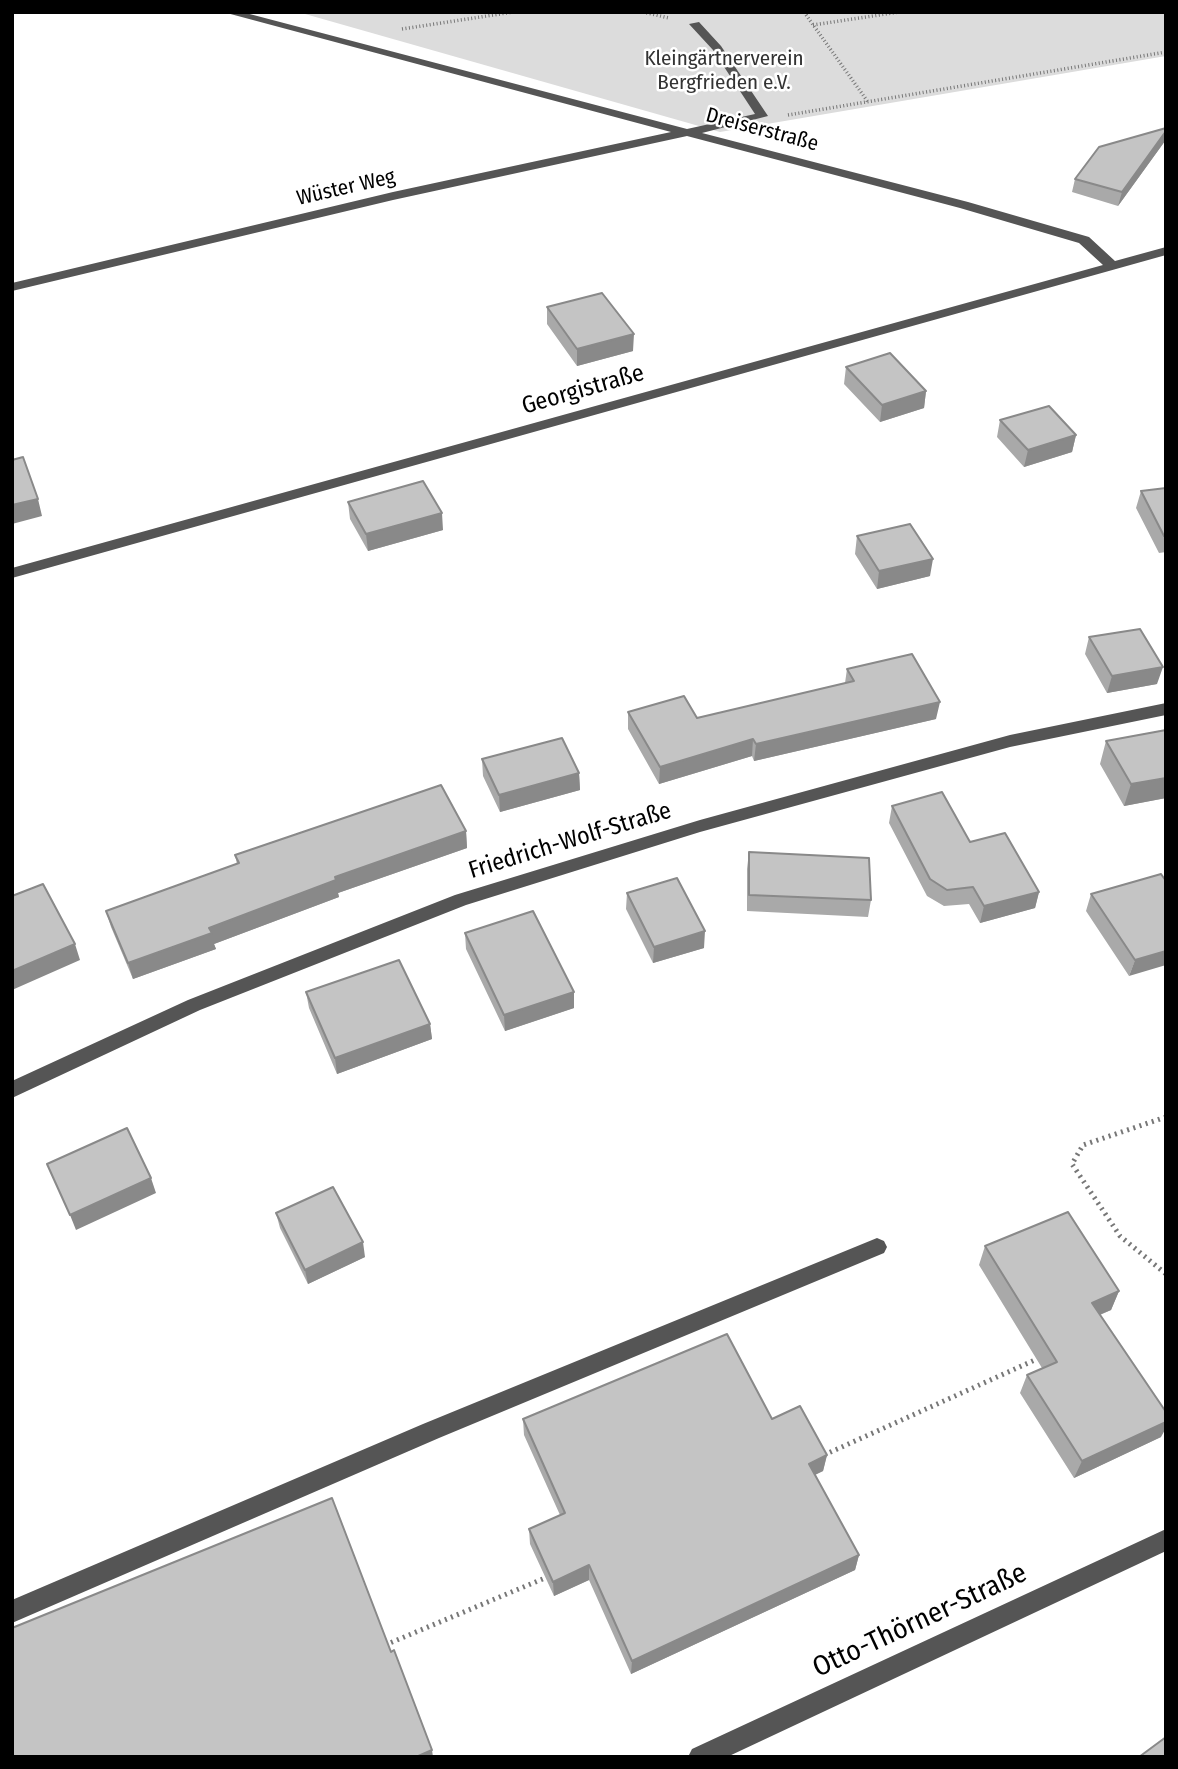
<!DOCTYPE html>
<meta charset="utf-8">
<style>
body{margin:0}
#map{position:relative;width:1178px;height:1769px;overflow:hidden;background:#fff;font-family:"Fira Sans Condensed",sans-serif}
canvas{display:block}
.frame{position:absolute;inset:0;border:14px solid #000;pointer-events:none}
</style>
<div id="map">
<canvas width="1178" height="1769"></canvas>
<div class="frame"></div>
</div>
<script>
const context = document.querySelector('canvas').getContext('2d');
context.lineJoin = 'round';
function paint(path, color) { context.fillStyle = color; context.fill(path, 'evenodd'); }
const toPath = rows => new Path2D(rows.map(r => 'M' + r).join(''));
function strokePath(path, color, width, dash) { context.strokeStyle = color; context.lineWidth = width; context.lineCap = dash ? 'butt' : 'round'; context.setLineDash(dash || []); context.stroke(path); }
function write(font, color, halo, rows, align = 'center') {
  context.font = font + ' "Fira Sans Condensed",sans-serif'; context.lineWidth = 5; context.setLineDash([]); context.textBaseline = 'middle'; context.strokeStyle = halo; context.fillStyle = color; for (const [text, x, y, turn = 0] of rows) {
    context.save(); context.translate(x, y); context.rotate((+turn || 0) * Math.PI / 180); context.textAlign = isNaN(turn) ? turn : align; if (halo) context.strokeText(text, 0, 0); context.fillText(text, 0, 0); context.restore();
  }
}
const green = toPath([
 [298,12,1166,12,1166,56,720,132]
]);
const pathFar1 = toPath([
 [643,12,669,18],
 [804,12,868,102],
 [813,25,899,12],
 [402,29,513,12],
 [788,115,1166,52]
]);
const path = toPath([
 [1166,1117,1083,1145,1072,1164,1120,1236,1166,1274],
 [824,1455,1037,1359],
 [385,1645,545,1578]
]);
const minor = toPath([
 [223,12,242,12,687,129,755,114,713,50,689,24,699,22,721,46,768,116,702,133,968,202,1089,237,1115,261,1166,247,1166,255,12,578,12,568,1103,265,1079,243,960,208,687,136,393,200,12,291,12,283,393,192,671,132,223,12],
 [1166,703,1166,715,1010,747,700,832,466,905,200,1010,12,1098,12,1081,188,1000,455,895,700,820,1010,735,1166,703],
 [877,1238,884,1241,887,1247,884,1253,439,1438,12,1623,12,1600,423,1424,877,1238],
 [1166,1529,1166,1551,727,1757,688,1757,692,1749,1166,1529]
]);
const wall = toPath([
 [1165,141,1118,206,1072,192,1075,179],
 [547,307,633,351,577,366,547,324],
 [846,367,926,391,924,408,880,422,844,384],
 [1000,420,1076,435,1072,452,1024,467,997,437],
 [1166,488,1166,552,1159,553,1136,508,1141,491],
 [348,502,443,530,368,551,350,519],
 [857,536,930,576,877,589,855,554],
 [1089,637,1157,684,1107,693,1085,654],
 [847,669,936,719,754,761,752,756,659,784,628,729,628,712,697,718,845,683],
 [1166,730,1166,798,1124,806,1100,764,1106,741],
 [482,759,579,773,580,790,500,812,483,776],
 [892,806,970,842,1039,892,1035,908,980,923,969,904,944,906,927,896,889,823],
 [466,831,467,848,338,893,339,897,214,944,216,949,133,979,111,927,106,911,237,864,235,855],
 [749,852,871,900,868,917,747,911,747,869],
 [1166,881,1129,976,1086,911,1091,894],
 [627,893,704,948,653,963,626,909],
 [465,933,574,1008,505,1031,466,949],
 [306,992,430,1024,432,1039,337,1074,309,1008],
 [276,1213,365,1257,308,1284,280,1228],
 [985,1246,1119,1291,1111,1310,1100,1315,1161,1437,1074,1478,1020,1393,1027,1375,1042,1368,979,1265],
 [523,1419,772,1419,827,1455,823,1471,815,1475,859,1555,855,1570,631,1674,589,1580,554,1596,530,1544,529,1529,560,1515,524,1435]
]);
const shadedWall = toPath([
 [1166,131,1165,141,1118,206,1122,192],
 [634,334,633,351,577,366,577,349],
 [926,391,924,408,880,422,882,405],
 [1076,435,1072,452,1024,467,1028,450],
 [38,499,42,516,12,524,12,505],
 [442,513,443,530,368,551,366,534],
 [933,559,930,576,877,589,879,571],
 [1163,667,1157,684,1107,693,1112,676],
 [940,702,936,719,754,761,756,744],
 [753,739,752,756,659,784,660,767],
 [579,773,580,790,500,812,499,795],
 [1166,778,1166,798,1124,806,1131,784],
 [466,831,467,848,338,893,339,897,214,944,216,949,133,979,128,963,209,928,335,877],
 [1039,892,1035,908,980,923,984,906],
 [705,931,704,948,653,963,654,947],
 [75,944,80,960,12,990,12,971],
 [1166,951,1166,965,1129,976,1135,960],
 [574,992,574,1008,505,1031,504,1015],
 [430,1024,432,1039,337,1074,335,1058],
 [151,1178,156,1193,76,1230,70,1215],
 [363,1242,365,1257,308,1284,305,1270],
 [1119,1291,1111,1310,1084,1321,1092,1303],
 [1166,1422,1166,1428,1161,1437,1074,1478,1082,1461],
 [827,1455,823,1471,806,1479,809,1464],
 [859,1555,855,1570,631,1674,632,1661],
 [589,1565,589,1580,554,1596,553,1582],
 [432,1750,433,1757,416,1757]
]);
const building = toPath([
 [1166,128,1166,131,1122,192,1075,179,1099,147,1166,128],
 [602,293,634,334,577,349,547,307,602,293],
 [890,353,926,391,882,405,846,367,890,353],
 [1049,406,1076,435,1028,450,1000,420,1049,406],
 [23,457,38,499,12,505,12,460,23,457],
 [423,481,442,513,366,534,348,502,423,481],
 [1166,488,1166,535,1164,536,1141,491,1166,488],
 [910,524,933,559,879,571,857,536,910,524],
 [1140,629,1163,667,1112,676,1089,637,1140,629],
 [912,654,940,702,756,744,753,739,660,767,628,712,684,696,697,718,854,681,847,669,912,654],
 [1166,730,1166,778,1131,784,1106,741,1166,730],
 [562,738,579,773,499,795,482,759,562,738],
 [441,785,466,831,335,877,336,880,209,928,212,933,128,963,106,911,239,863,235,855,441,785],
 [942,792,970,842,1005,833,1039,892,984,906,973,887,947,890,930,879,892,806,942,792],
 [749,852,869,858,871,900,749,895,749,852],
 [1161,874,1166,881,1166,951,1135,960,1091,894,1161,874],
 [677,878,705,931,654,947,627,893,677,878],
 [43,884,75,944,12,971,12,896,43,884],
 [533,911,574,992,504,1015,465,933,533,911],
 [399,960,430,1024,335,1058,306,992,399,960],
 [127,1128,151,1178,70,1215,47,1164,127,1128],
 [333,1187,363,1242,305,1270,276,1213,333,1187],
 [1068,1212,1119,1291,1092,1303,1166,1412,1166,1422,1082,1461,1027,1375,1057,1362,985,1246,1068,1212],
 [727,1334,772,1419,800,1406,827,1455,809,1464,859,1555,632,1661,589,1565,553,1582,529,1529,565,1513,523,1419,727,1334],
 [332,1498,391,1652,394,1650,432,1750,416,1757,12,1757,12,1628,332,1498],
 [1166,1737,1166,1757,1139,1757,1166,1737]
]);
const farParknames = [
 ["Kleingärtnerverein",724,59],
 ["Bergfrieden e.V.",724,83]
];
const farStreetnames = [
 ["Dreiserstraße",762,130,15],
 ["Wüster Weg",346,188,-13]
];
const streetNames = [
 ["Georgistraße",583,390,-16],
 ["Friedrich-Wolf-Straße",570,841,-17]
];
const nearStreetnames = [
 ["Otto-Thörner-Straße",920,1621,-25]
];
paint(green, '#dcdcdc');
strokePath(pathFar1, '#777', 3.5, [1, 2.5]);
strokePath(path, '#777', 5, [2, 4.5]);
paint(minor, '#555');
paint(wall, '#a9a9a9');
paint(shadedWall, '#898989');
paint(building, '#c4c4c4');
strokePath(building, '#898989', 2);
write('21px', '#333', '#fff', farParknames);
write('21px', '#000', '#fff', farStreetnames);
write('24px', '#000', '#fff', streetNames);
write('28px', '#000', '#fff', nearStreetnames);
</script>
